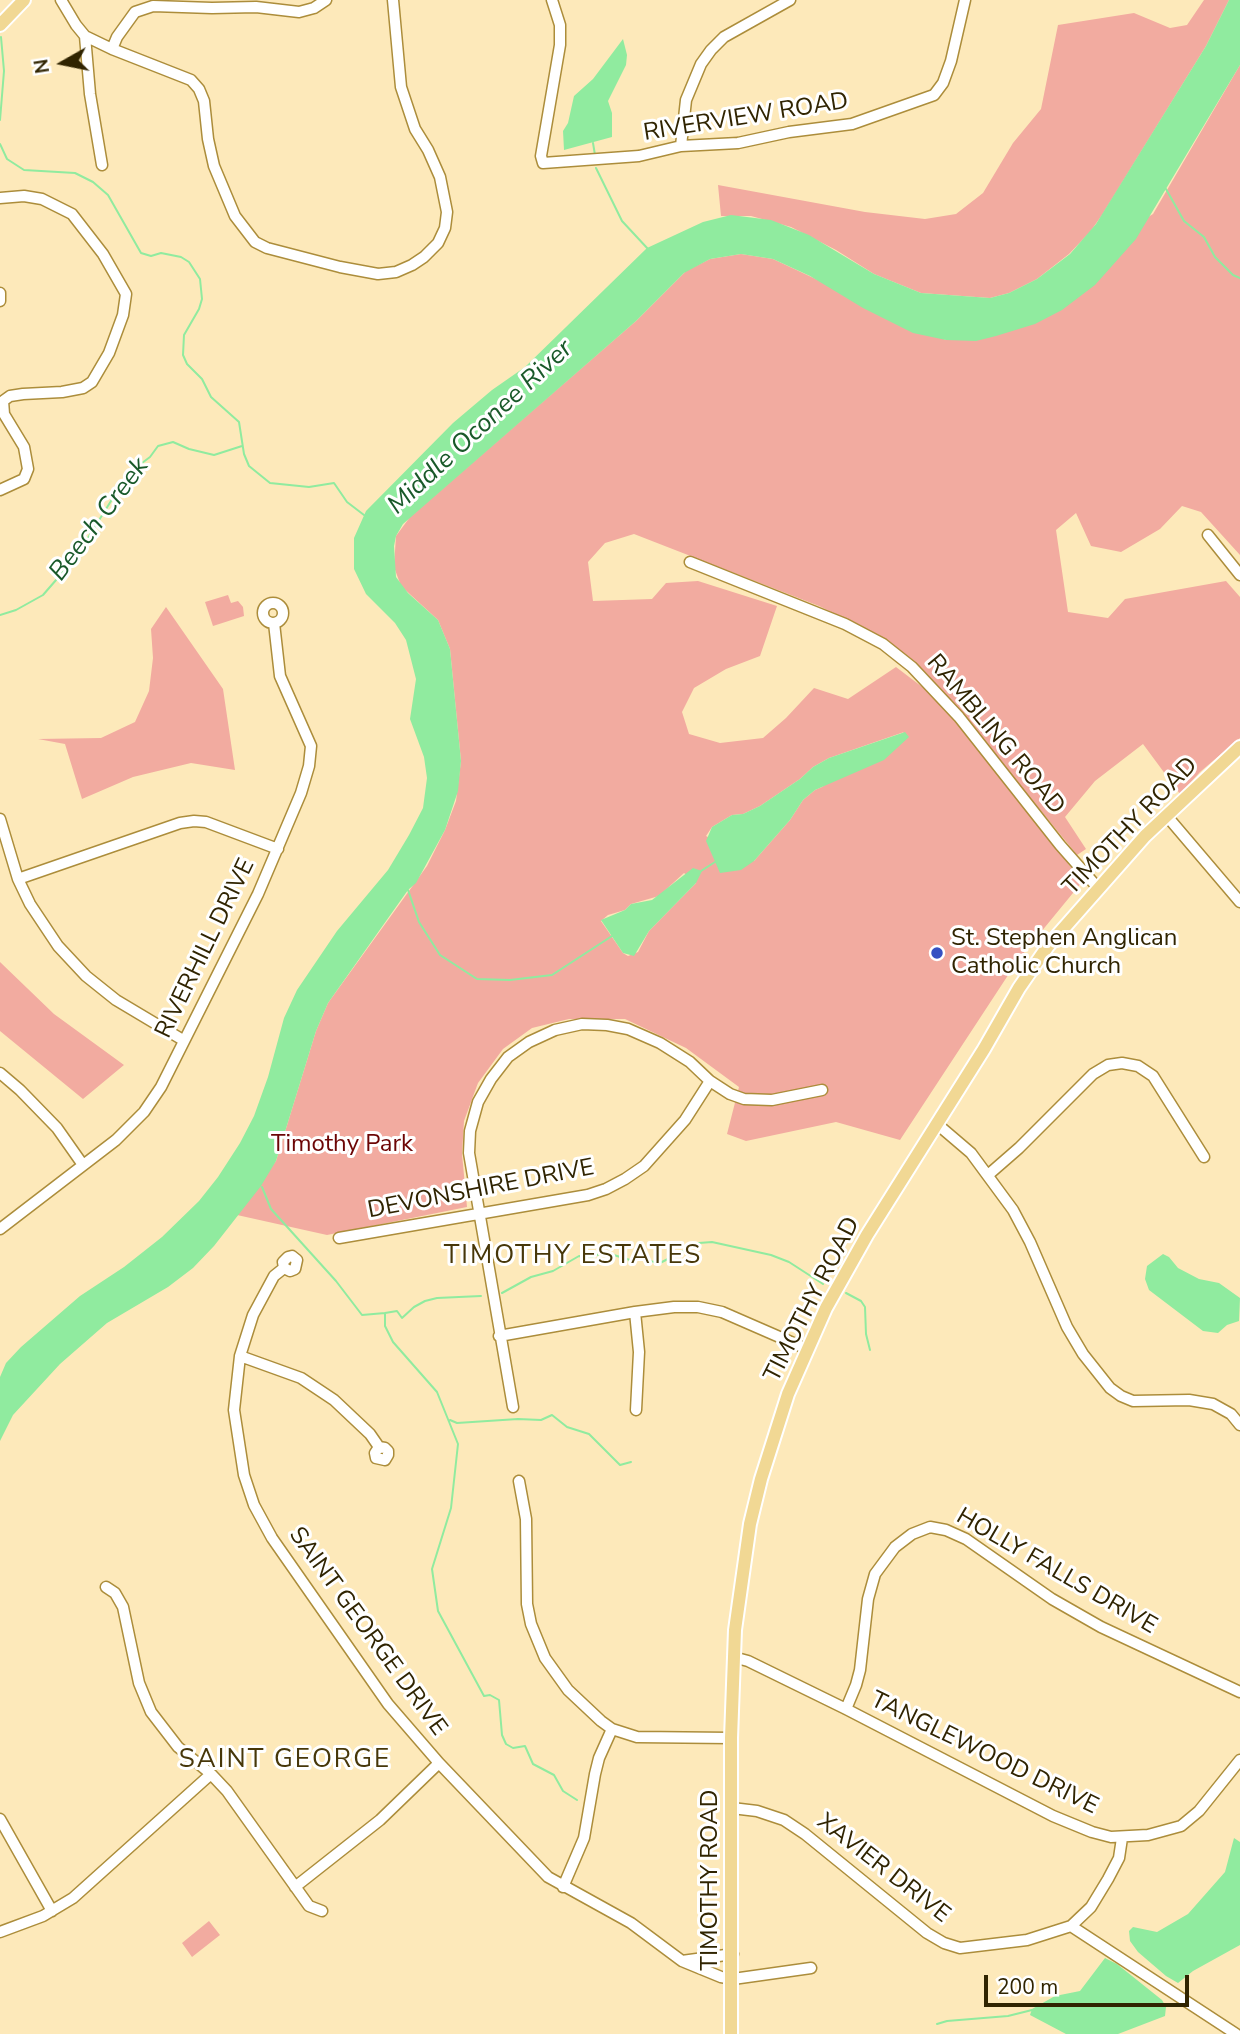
<!DOCTYPE html>
<style>
body{margin:0}
#map{position:relative;width:1240px;height:2034px;overflow:hidden;background:#fde9ba;font-family:"Nunito Sans",sans-serif}
canvas{display:block}
.north{position:absolute;left:28px;top:28px;width:70px;height:70px;-webkit-text-stroke:5px #fff;paint-order:stroke;rotate:261deg;font-size:19px;font-weight:700;line-height:28px;text-align:center;color:#302401}
.north::after{content:'';display:block;margin:auto;width:24px;height:32px;background:#302401;clip-path:polygon(50% 0,100% 100%,50% 72%,0 100%)}
.scale{position:absolute;left:984px;top:1975px;width:205px;height:32px;box-sizing:border-box;border:4px solid #302401;border-top:0;padding-left:9px;font-size:21px;line-height:24px;white-space:nowrap;color:#302401;-webkit-text-stroke:5px #fff;paint-order:stroke}
</style>
<div id="map">
<canvas width="1240" height="2034"></canvas>
<div class="north">N</div>
<div class="scale">200 m</div>
</div>
<script>
const context = document.querySelector('canvas').getContext('2d');
context.lineJoin = 'round';
function paint(path, color) { context.fillStyle = color; context.fill(path, 'evenodd'); }
const toPath = rows => new Path2D(rows.map(r => 'M' + r).join(''));
function strokePath(path, color, width, dash) { context.strokeStyle = color; context.lineWidth = width; context.lineCap = dash ? 'butt' : 'round'; context.setLineDash(dash || []); context.stroke(path); }
function write(font, color, halo, rows, align = 'center') {
  context.font = font + ' "Nunito Sans",sans-serif'; context.lineWidth = 6; context.setLineDash([]); context.textBaseline = 'middle'; context.strokeStyle = halo; context.fillStyle = color; for (const [text, x, y, turn = 0] of rows) {
    context.save(); context.translate(x, y); context.rotate((+turn || 0) * Math.PI / 180); context.textAlign = isNaN(turn) ? turn : align; if (halo) context.strokeText(text, 0, 0); context.fillText(text, 0, 0); context.restore();
  }
}
const green = toPath([
 [1204,0,1229,0,1206,46,1102,215,1090,232,1069,254,1037,279,1009,293,990,298,921,293,874,274,836,250,791,227,751,216,721,216,718,185,865,212,925,219,956,214,983,193,1013,143,1041,109,1058,25,1134,13,1170,28,1187,25],
 [1240,65,1240,555,1201,512,1182,506,1160,529,1121,552,1091,546,1076,513,1056,530,1068,612,1108,618,1125,599,1226,581,1240,597,1240,738,1200,772,1180,794,1143,744,1095,781,1065,817,1086,849,1077,855,976,731,913,660,879,635,819,606,634,534,605,543,588,562,593,601,652,599,666,583,698,581,777,606,760,656,726,669,694,688,682,712,689,734,720,743,763,738,786,718,814,688,848,699,896,667,938,699,1046,834,1082,882,1018,960,900,1140,836,1122,746,1141,727,1134,739,1087,686,1048,625,1019,569,1019,532,1028,503,1049,478,1083,464,1121,462,1154,467,1207,327,1235,237,1215,276,1161,316,1031,328,1003,427,866,445,830,456,801,461,761,450,649,438,620,401,586,394,567,396,536,410,517,636,321,686,271,710,259,741,254,773,259,946,340,1153,214],
 [904,732,822,787,815,790,803,800,790,820,754,861,706,836,712,827,732,815,743,814,760,806,800,779,813,767,829,758],
 [684,873,696,883,649,931,638,952,628,956,623,953,601,921,608,915,625,910,631,904,659,896],
 [228,595,231,603,238,601,243,607,244,616,213,626,205,602],
 [166,607,223,689,235,770,191,763,133,777,82,799,65,744,38,739,101,738,135,722,149,691,153,658,151,629],
 [0,962,54,1014,124,1065,83,1099,0,1031],
 [209,1921,220,1935,192,1957,182,1943]
]);
const water = toPath([
 [1229,0,1240,0,1240,65,1136,239,1095,285,1062,310,1035,324,996,336,976,341,946,340,913,333,863,308,810,276,773,259,741,254,710,259,684,273,636,321,403,524,396,536,394,546,396,577,408,593,438,620,450,649,461,761,458,791,445,830,416,883,408,890,328,1003,316,1031,276,1161,261,1186,214,1246,193,1268,168,1287,107,1323,60,1364,13,1415,0,1441,0,1377,6,1363,21,1347,80,1296,124,1267,162,1237,199,1201,218,1177,240,1143,254,1116,268,1077,284,1018,297,990,337,931,388,870,409,835,423,808,427,778,424,757,410,719,416,679,406,640,395,623,366,594,354,569,354,538,366,511,453,423,492,390,525,367,647,248,703,222,731,215,771,220,809,235,874,274,921,293,990,298,1009,293,1037,279,1070,254,1096,224,1206,46],
 [623,39,627,55,626,65,608,101,612,113,612,137,564,150,563,131,568,123,574,96,593,79],
 [905,732,909,737,884,760,815,790,803,800,790,820,754,861,741,870,720,873,706,841,712,827,732,815,743,814,760,806,800,779,813,767,829,758],
 [693,868,702,871,696,883,649,931,634,956,623,953,601,920,625,910,631,904,652,900],
 [1163,1254,1169,1257,1178,1268,1199,1279,1219,1283,1240,1298,1239,1321,1227,1325,1218,1333,1203,1331,1149,1290,1145,1279,1147,1266],
 [1234,1838,1240,1842,1240,1945,1193,1971,1178,1983,1166,1976,1138,1952,1130,1941,1129,1931,1133,1927,1157,1932,1188,1914,1225,1872],
 [1105,1958,1117,1964,1162,2000,1166,2007,1165,2016,1118,2034,1066,2034,1030,2015,1032,2009,1055,1996,1080,1991]
]);
const stream = toPath([
 [0,120,4,71,1,37],
 [593,143,595,155],
 [0,144,7,159,24,170,75,173,93,182,108,195,141,253,151,256,161,253,181,257,189,262,200,279,202,299,199,309,184,335,183,355,187,364,202,379,211,397,239,422,244,454,249,466,270,483,309,487,334,483,347,502,364,515],
 [596,168,622,221,648,249],
 [1166,189,1184,221,1204,237,1215,257,1233,275,1240,278],
 [0,615,16,610,43,595,76,557,121,485,134,469,150,457,158,446,173,442,189,449,214,455,242,446],
 [701,871,715,862],
 [408,890,419,922,440,955,477,979,510,980,552,975,612,936],
 [262,1187,271,1209,336,1281,362,1315,385,1313,385,1326,393,1342,437,1392,458,1444,451,1508,432,1569,438,1611,484,1696,490,1695,499,1700,502,1735,506,1744,513,1748,525,1746,533,1764,554,1775,563,1791,577,1800],
 [502,1293,531,1277,553,1271,579,1256,592,1257,604,1252,630,1260,639,1259,660,1263,699,1243,712,1242,771,1255,789,1262,823,1284],
 [846,1293,861,1301,865,1307,866,1334,870,1350],
 [385,1313,397,1311,402,1318,414,1307,425,1301,437,1298,481,1296],
 [450,1420,457,1423,518,1419,541,1420,552,1415,567,1427,589,1434,620,1465,631,1462],
 [937,2024,947,2021,1008,2016,1032,2010]
]);
const minor = toPath([
 [61,0,76,25,85,36,112,49,191,80,199,89,204,101,208,139,214,166,235,216,255,242,267,248,340,267,378,274,396,272,412,265,424,257,438,243,445,228,447,212,440,177,428,150,415,129,401,87,393,0],
 [552,0,560,25,560,45,541,156,543,163,639,156,681,146,738,143,789,132,852,124,934,95,943,83,951,61,965,0],
 [85,36,90,94,102,165],
 [112,49,117,37,135,12,153,6,212,8,256,7,299,12,314,8,326,0],
 [681,146,686,100,701,64,711,50,724,37,790,0],
 [0,198,24,196,42,199,72,214,103,254,126,294,123,315,109,353,92,382,83,388,62,392,23,394,10,396,3,401,4,414,24,447,28,469,24,479,0,490],
 [0,293,0,301],
 [1208,535,1240,575],
 [690,562,845,624,883,644,912,667,959,717,1060,845,1098,888],
 '263 613a10 10 0 1 1 20 0a10 10 0 1 1-20 0Z',
 [1166,815,1240,902],
 [0,819,18,879,30,904,58,946,86,976,116,1000,183,1040],
 [18,879,180,823,194,821,206,822,278,849],
 [0,1073,20,1090,57,1128,83,1165],
 [937,1124,971,1153,1013,1210,1030,1242,1067,1327,1083,1354,1110,1388,1121,1396,1133,1401,1189,1400,1213,1404,1231,1414,1240,1425],
 [988,1175,1019,1148,1093,1074,1108,1065,1122,1063,1138,1066,1153,1076,1204,1157],
 [0,1229,116,1140,144,1112,161,1087,258,894,301,793,309,766,311,746,280,676,274,623],
 [339,1238,588,1195,606,1189,625,1179,644,1166,685,1120,710,1081],
 [284,1268,283,1262,288,1257,292,1256,297,1260,295,1269,290,1271,284,1268,274,1276,253,1315,240,1356,234,1410,244,1475,254,1505,272,1538,388,1704,439,1763,548,1877,631,1923,682,1961,721,1977,733,1979,811,1968],
 [635,1312,639,1352,636,1410],
 [499,1336,635,1312,674,1307,698,1307,722,1312,807,1349],
 [240,1356,301,1378,334,1400,370,1434,379,1447,375,1453,376,1458,385,1460,388,1455,388,1451,385,1448,379,1447],
 [513,1407,469,1153,470,1131,478,1102,491,1079,508,1057,529,1042,555,1030,582,1024,607,1025,628,1029,660,1043,690,1062,710,1081,730,1094,744,1099,772,1100,822,1090],
 [519,1481,526,1519,527,1604,531,1624,545,1658,568,1690,601,1721,612,1729,637,1737,731,1738],
 [106,1587,115,1593,123,1607,139,1683,151,1712,178,1747,211,1774,227,1791,309,1906,322,1911],
 [733,1657,748,1661,846,1709,1053,1816,1092,1832,1111,1837,1148,1835,1181,1826,1199,1811,1240,1760],
 [846,1709,856,1685,860,1670,868,1599,875,1574,895,1547,912,1534,930,1527,946,1530,966,1539,1052,1599,1101,1627,1240,1692],
 [732,1808,757,1811,784,1820,805,1834,927,1933,944,1943,960,1948,1027,1940,1071,1926,1091,1907,1108,1879,1119,1858,1122,1838],
 [0,1819,52,1911],
 [295,1887,380,1820,439,1763],
 [563,1887,584,1838,595,1774,599,1758,612,1729],
 [1071,1926,1236,2034],
 [0,1932,43,1916,73,1898,211,1774],
 [682,1961,733,1954]
]);
const major = toPath([
 [0,25,24,0],
 [731,2034,731,1738,735,1630,750,1524,761,1479,788,1394,826,1308,867,1235,984,1049,1019,988,1048,946,1145,836,1240,747]
]);
const markers = [
 [937,953,7,"#3550c2"]
];
const streetNames = [
 ["RIVERVIEW ROAD",746,118,-9],
 ["RAMBLING ROAD",995,735,50],
 ["TIMOTHY ROAD",1131,827,-46],
 ["RIVERHILL DRIVE",206,949,-64],
 ["DEVONSHIRE DRIVE",481,1190,-11],
 ["TIMOTHY ROAD",813,1300,-63],
 ["HOLLY FALLS DRIVE",1056,1572,30],
 ["SAINT GEORGE DRIVE",367,1632,54],
 ["TANGLEWOOD DRIVE",984,1754,26],
 ["XAVIER DRIVE",883,1869,38],
 ["TIMOTHY ROAD",711,1880,-90]
];
const poiNames = [
 ["St. Stephen Anglican",951,939],
 ["Catholic Church",951,967]
];
const parkNames = [
 ["Timothy Park",342,1145]
];
const waterNames = [
 ["Middle Oconee River",481,428,-43],
 ["Beech Creek",100,520,-53]
];
const neighbourhoodNames = [
 ["TIMOTHY ESTATES",573,1257],
 ["SAINT GEORGE",285,1761]
];
paint(green, '#f2aba0');
paint(water, '#90eb9f');
strokePath(stream, '#90eb9f', 2);
strokePath(minor, '#ac8d3b', 13);
strokePath(major, '#fff', 16);
strokePath(minor, '#fff', 10);
strokePath(major, '#f1d894', 12);
for (const [x, y, r, color] of markers) { const dot = new Path2D(); dot.arc(x, y, r, 0, 2 * Math.PI); context.fillStyle = color; context.fill(dot); strokePath(dot, '#fff', 2.5); }
write('24px', '#302401', '#fff', streetNames);
write('24px', '#302401', '#fff', poiNames, 'left');
write('24px', '#6c0505', '#fff', parkNames);
write('italic 26px', '#195929', '#fff', waterNames);
context.letterSpacing = '2px';
write('26px', '#473709', '#fff', neighbourhoodNames);
context.letterSpacing = '0px';
</script>
